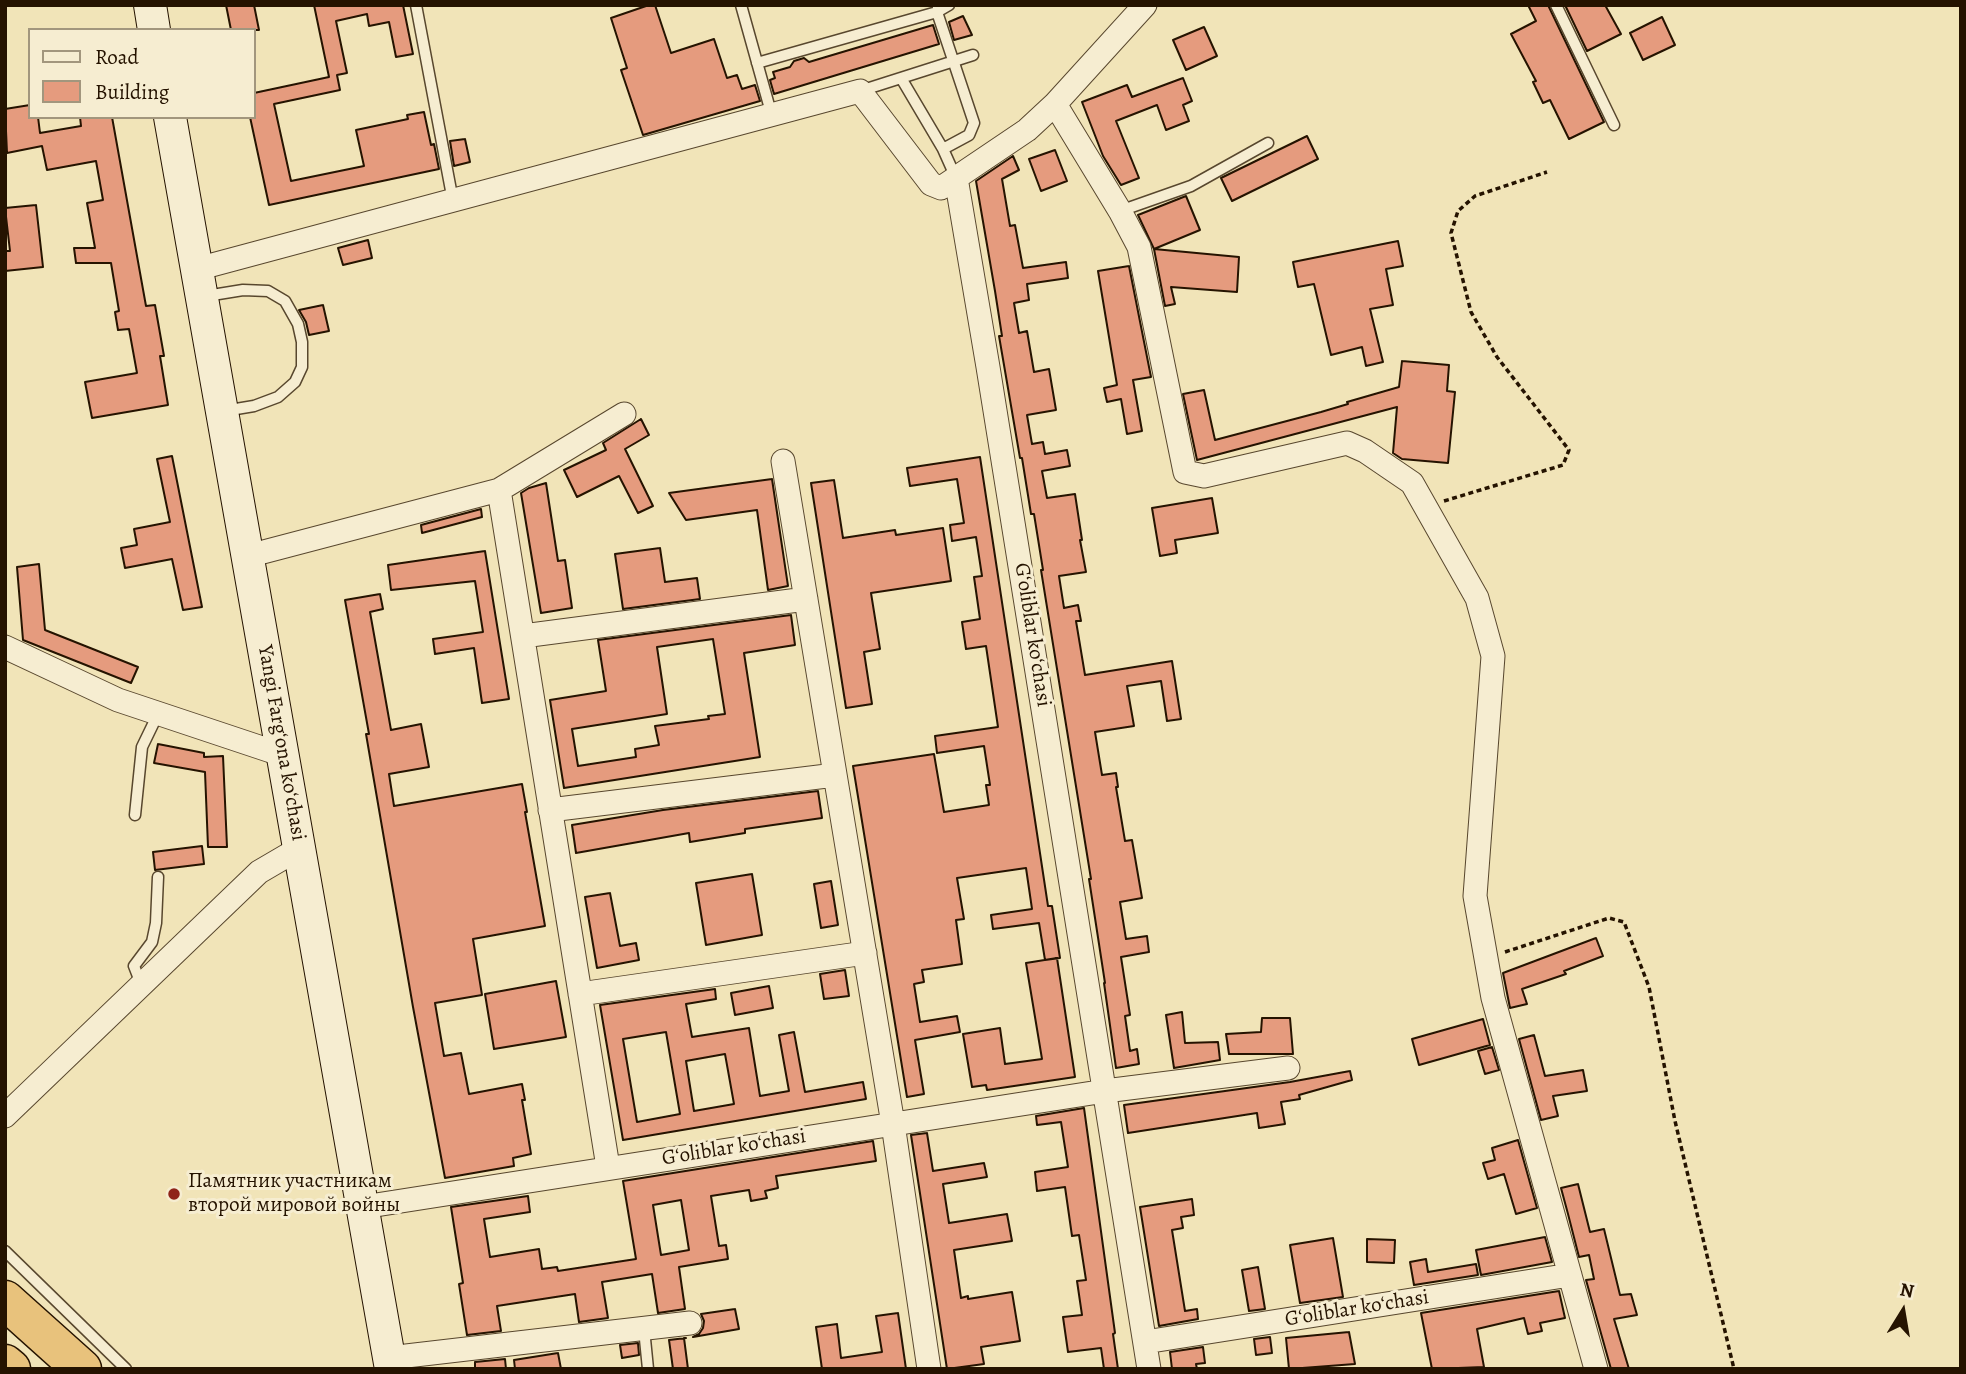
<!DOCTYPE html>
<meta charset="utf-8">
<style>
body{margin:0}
#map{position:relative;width:1966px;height:1374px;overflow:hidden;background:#f1e4b8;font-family:Alegreya,serif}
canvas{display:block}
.frame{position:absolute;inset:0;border:7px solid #251300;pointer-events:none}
.legend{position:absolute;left:28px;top:28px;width:228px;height:91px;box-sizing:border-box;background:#f6edd1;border:2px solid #a2967d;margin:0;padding:9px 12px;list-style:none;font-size:21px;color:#251300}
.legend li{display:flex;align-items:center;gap:14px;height:35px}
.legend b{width:35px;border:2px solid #a2967d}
.north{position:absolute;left:1868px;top:1276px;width:70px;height:70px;-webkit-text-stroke:5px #f6edd1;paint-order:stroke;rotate:11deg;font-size:19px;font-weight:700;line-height:28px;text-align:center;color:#251300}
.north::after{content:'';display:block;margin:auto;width:24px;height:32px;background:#251300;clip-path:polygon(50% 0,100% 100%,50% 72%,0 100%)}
</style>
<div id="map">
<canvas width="1966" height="1374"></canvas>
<div class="frame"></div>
<ul class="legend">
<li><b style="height:9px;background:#f6edd1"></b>Road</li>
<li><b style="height:19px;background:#e59b7e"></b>Building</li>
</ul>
<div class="north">N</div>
</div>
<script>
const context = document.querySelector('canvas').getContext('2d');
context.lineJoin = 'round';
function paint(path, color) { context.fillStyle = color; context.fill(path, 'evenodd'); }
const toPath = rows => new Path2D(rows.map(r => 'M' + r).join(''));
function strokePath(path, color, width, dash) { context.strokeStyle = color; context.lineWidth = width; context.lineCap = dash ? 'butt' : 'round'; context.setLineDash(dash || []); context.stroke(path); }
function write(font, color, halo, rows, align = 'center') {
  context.font = font + ' Alegreya,serif'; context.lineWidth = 6; context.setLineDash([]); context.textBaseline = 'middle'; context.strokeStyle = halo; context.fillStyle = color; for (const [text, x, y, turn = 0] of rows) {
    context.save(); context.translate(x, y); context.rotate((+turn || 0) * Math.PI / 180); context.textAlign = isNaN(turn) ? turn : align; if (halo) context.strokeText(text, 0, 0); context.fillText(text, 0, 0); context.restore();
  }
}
const building = toPath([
 [226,5,254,5,259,30,231,30,226,5],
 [314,5,403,5,413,54,396,57,389,22,369,26,367,14,336,21,347,73,337,75,340,90,274,104,291,181,364,166,356,130,408,119,407,115,424,112,431,145,434,144,439,169,269,205,250,117,254,117,254,93,329,77,314,5],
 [649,5,655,5,671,53,714,39,727,78,737,75,742,89,755,85,760,101,643,135,621,70,627,68,611,18,649,5],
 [1528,5,1548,5,1604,122,1569,139,1550,100,1543,103,1533,82,1536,81,1511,34,1536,21,1528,5],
 [1565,5,1605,5,1621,34,1587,51,1565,5],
 [963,16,972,35,954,40,949,22,963,16],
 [1662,17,1675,45,1643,60,1630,33,1662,17],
 [933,25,939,44,774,94,770,80,775,78,773,72,790,67,794,61,804,58,809,62,933,25],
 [1204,27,1217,56,1186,70,1173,40,1204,27],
 [1183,78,1192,101,1183,105,1189,121,1166,130,1157,105,1116,121,1139,178,1121,185,1103,156,1082,102,1127,85,1132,97,1183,78],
 [30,105,30,117,38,117,40,133,81,126,80,117,112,117,146,306,155,305,164,356,160,356,168,405,92,418,85,382,137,373,129,329,118,330,115,312,119,311,111,263,76,263,74,248,95,248,87,203,103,200,96,161,47,170,42,146,7,153,5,109,30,105],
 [1307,136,1318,159,1232,201,1221,178,1307,136],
 [465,139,470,162,454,166,450,141,465,139],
 [1055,150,1067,181,1041,191,1029,159,1055,150],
 [1013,156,1019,170,1002,179,1010,226,1015,225,1023,268,1066,262,1068,278,1027,284,1029,300,1014,303,1019,333,1027,331,1034,372,1049,369,1056,410,1027,415,1032,444,1043,442,1045,454,1067,450,1070,466,1042,471,1047,498,1075,494,1082,540,1080,540,1086,572,1059,576,1064,608,1078,605,1081,621,1076,621,1085,675,1172,661,1181,719,1167,721,1161,681,1127,686,1134,726,1095,732,1102,775,1116,773,1118,787,1116,787,1125,841,1132,840,1142,898,1120,902,1126,939,1147,936,1149,952,1121,957,1130,1015,1125,1016,1130,1051,1137,1049,1139,1064,1116,1068,1104,983,1105,983,1089,879,1091,879,1041,570,1043,570,1034,514,1031,514,1022,458,1020,458,999,336,1002,336,995,291,976,181,1013,156],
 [1186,196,1200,230,1154,249,1138,215,1186,196],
 [36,205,43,267,5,271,5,251,10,251,5,208,36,205],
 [368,240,372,258,343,265,338,248,368,240],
 [1398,241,1403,266,1386,269,1393,305,1370,309,1383,362,1366,366,1362,347,1331,355,1314,284,1298,287,1293,262,1398,241],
 [1154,249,1239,257,1237,292,1171,287,1175,304,1165,306,1154,249],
 [1129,266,1151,377,1133,380,1142,431,1127,434,1121,399,1107,402,1104,388,1117,385,1098,271,1129,266],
 [323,305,329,331,309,335,306,322,299,310,323,305],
 [1402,361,1449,365,1447,391,1455,392,1448,463,1402,459,1393,453,1397,407,1197,460,1183,394,1204,390,1215,440,1321,412,1348,404,1347,402,1399,387,1402,361],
 [641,419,649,435,625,449,653,506,638,513,619,476,577,497,564,470,606,450,603,443,641,419],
 [172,456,202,607,183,610,172,559,125,568,121,548,137,545,134,529,170,522,157,459,172,456],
 [980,457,1048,906,1052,906,1060,958,1045,960,1039,923,993,929,991,915,1032,909,1026,868,957,878,964,919,956,920,962,964,922,970,924,982,914,984,920,1022,957,1016,960,1032,915,1040,924,1094,907,1097,853,766,934,754,944,812,989,805,986,785,990,785,984,746,937,753,935,736,998,727,986,646,966,649,962,622,980,619,974,577,982,576,976,537,952,541,950,525,964,523,957,479,910,486,907,468,980,457],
 [772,479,788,586,768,590,757,510,686,520,669,493,772,479],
 [834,480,843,538,895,530,896,535,943,528,951,581,871,593,880,649,864,652,872,704,846,708,811,483,834,480],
 [546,483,558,561,565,560,572,608,541,613,521,493,529,488,546,483],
 [1212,498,1218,533,1175,540,1177,553,1160,556,1152,508,1212,498],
 [481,509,482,517,422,533,421,525,481,509],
 [660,548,665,582,697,578,700,599,623,609,615,554,660,548],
 [485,551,509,699,482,703,474,648,435,654,433,639,483,632,475,581,391,590,388,565,485,551],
 [39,564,45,630,138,667,131,683,23,640,17,567,39,564],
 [380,594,383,609,370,612,391,730,421,724,429,767,389,774,394,806,522,784,527,812,525,812,545,926,473,939,482,995,435,1003,444,1056,461,1053,469,1094,522,1084,525,1100,522,1100,531,1154,513,1158,514,1166,445,1178,413,1007,366,734,369,734,345,600,380,594],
 [791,615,795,645,744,653,760,757,564,788,550,700,606,691,598,640,791,615],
 [713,639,725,714,708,716,709,719,655,726,659,745,635,749,636,757,578,766,572,729,667,714,657,647,713,639],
 [158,744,204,753,204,757,223,756,227,847,208,847,205,772,154,763,158,744],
 [818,791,822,818,745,829,745,833,690,842,689,833,576,853,572,825,663,810,818,791],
 [202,846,204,864,155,870,153,852,202,846],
 [752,874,762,935,706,945,696,883,752,874],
 [831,881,838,925,821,928,814,884,831,881],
 [610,893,620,946,636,943,639,960,597,968,585,897,610,893],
 [1596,938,1603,956,1564,971,1566,974,1522,989,1527,1004,1510,1008,1503,973,1596,938],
 [1057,958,1075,1077,987,1090,986,1085,972,1087,963,1034,1000,1028,1005,1064,1042,1059,1026,963,1057,958],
 [845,970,849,996,824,999,820,974,845,970],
 [556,981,566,1037,494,1049,485,994,556,981],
 [769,986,773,1008,735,1015,731,993,769,986],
 [715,989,716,999,686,1004,692,1037,749,1028,760,1096,789,1091,779,1035,794,1032,805,1092,863,1082,866,1099,623,1140,600,1005,715,989],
 [666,1032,680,1114,637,1122,623,1039,666,1032],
 [725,1054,734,1104,694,1111,686,1061,725,1054],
 [1182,1012,1185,1043,1218,1042,1220,1060,1174,1068,1166,1015,1182,1012],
 [1262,1018,1290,1018,1293,1054,1229,1054,1226,1034,1261,1032,1262,1018],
 [1483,1019,1490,1045,1419,1065,1412,1039,1483,1019],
 [1534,1035,1545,1076,1583,1070,1587,1091,1553,1096,1558,1116,1541,1120,1519,1039,1534,1035],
 [1492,1047,1499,1070,1485,1074,1478,1051,1492,1047],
 [1350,1071,1352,1080,1299,1095,1300,1099,1281,1102,1285,1124,1259,1128,1257,1113,1128,1133,1124,1105,1290,1082,1350,1071],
 [1084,1108,1115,1333,1113,1334,1118,1369,1104,1369,1101,1348,1068,1352,1063,1317,1082,1315,1077,1281,1086,1280,1079,1235,1072,1236,1065,1187,1037,1191,1035,1172,1068,1167,1061,1122,1037,1125,1036,1116,1084,1108],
 [927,1133,933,1171,984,1163,987,1177,943,1184,949,1223,1007,1214,1012,1241,954,1250,961,1298,968,1296,968,1299,1012,1292,1020,1341,981,1347,984,1364,947,1369,911,1135,927,1133],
 [1518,1140,1537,1208,1516,1214,1504,1174,1488,1179,1483,1163,1495,1160,1492,1148,1518,1140],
 [873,1141,876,1161,776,1176,778,1188,765,1191,767,1198,751,1201,749,1190,711,1196,719,1246,726,1245,728,1259,679,1267,685,1309,658,1313,652,1274,602,1282,608,1318,579,1322,575,1294,497,1306,501,1331,467,1335,459,1284,463,1283,451,1207,528,1196,530,1212,484,1219,490,1257,539,1249,542,1269,557,1267,558,1271,636,1259,623,1181,873,1141],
 [681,1200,689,1250,661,1255,653,1205,681,1200],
 [1578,1184,1590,1232,1604,1229,1620,1295,1631,1294,1637,1315,1614,1319,1629,1369,1611,1369,1586,1280,1594,1279,1589,1255,1579,1257,1568,1214,1561,1188,1578,1184],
 [1192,1199,1194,1215,1181,1217,1183,1228,1172,1230,1185,1311,1197,1309,1198,1319,1159,1326,1140,1207,1192,1199],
 [1545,1237,1552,1262,1481,1275,1476,1250,1545,1237],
 [1333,1238,1343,1297,1300,1303,1290,1245,1333,1238],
 [1367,1239,1395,1240,1394,1263,1367,1262,1367,1239],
 [1426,1259,1428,1272,1476,1264,1478,1275,1414,1285,1410,1262,1426,1259],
 [1258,1267,1265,1309,1249,1311,1242,1270,1258,1267],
 [1559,1291,1565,1318,1540,1323,1542,1331,1528,1334,1524,1318,1477,1329,1484,1367,1432,1369,1421,1313,1559,1291],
 [735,1309,739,1329,693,1337,699,1334,703,1328,704,1321,701,1314,735,1309],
 [898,1313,906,1369,822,1369,816,1327,837,1324,841,1358,882,1352,876,1316,898,1313],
 [1349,1332,1355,1364,1289,1369,1286,1338,1349,1332],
 [1270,1337,1272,1353,1256,1355,1254,1339,1270,1337],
 [684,1338,688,1369,673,1369,669,1340,686,1338,684,1338],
 [638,1343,639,1355,622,1358,620,1345,638,1343],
 [1203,1347,1205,1363,1196,1364,1197,1369,1172,1369,1170,1352,1203,1347],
 [558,1353,561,1369,515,1369,514,1360,558,1353],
 [505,1359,506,1369,475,1369,475,1362,505,1359]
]);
const path = toPath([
 [1444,501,1563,465,1569,450,1497,357,1471,312,1451,233,1458,211,1475,196,1547,172],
 [1505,952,1609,918,1624,922,1649,987,1675,1121,1734,1369]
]);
const lane = toPath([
 [416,5,453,201],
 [741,5,772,116],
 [1556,5,1614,125],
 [938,8,937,12,974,123,969,135,943,149],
 [757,63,937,12,949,5],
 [901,78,943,149,956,178],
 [860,91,973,55],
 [1120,211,1191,186,1268,143],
 [206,296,243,290,268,291,285,301,298,324,302,342,302,367,295,382,278,397,254,406,224,411],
 [135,815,142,747,158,714],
 [141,984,134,966,152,942,156,923,158,877],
 [5,1251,126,1369],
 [644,1329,648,1369]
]);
const street = toPath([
 [1055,104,1120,211,1139,247,1185,472,1204,476,1347,443,1365,451,1412,483,1477,598,1493,656,1475,896,1493,998,1596,1369],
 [956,178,988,367,1149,1369],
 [197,269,860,91,931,184,941,188,1027,130,1055,104,1145,5],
 [783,461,893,1124,929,1369],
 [248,556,499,490],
 [523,636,806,599],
 [5,647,118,700,283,755],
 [550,810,835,775],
 [580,994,865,953],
 [5,1116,259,872,300,848],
 [608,1167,499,490,624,414],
 [363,1207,1105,1091,1288,1068],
 [1145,1342,1570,1275],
 [389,1358,690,1323]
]);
const secondary = toPath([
 [150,5,154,30],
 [170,117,391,1369]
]);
const highway = toPath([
 [5,1300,82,1369],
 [5,1364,11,1369]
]);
const markers = [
 [174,1194,7,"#8f2418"]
];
const streetNames = [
 ["Gʻoliblar koʻchasi",1032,635,81],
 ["Yangi Fargʻona koʻchasi",281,743,80],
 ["Gʻoliblar koʻchasi",734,1148,-9],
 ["Gʻoliblar koʻchasi",1357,1309,-9]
];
const poiNames = [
 ["Памятник участникам",188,1182],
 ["второй мировой войны",188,1206]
];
paint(building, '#e59b7e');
strokePath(building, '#251300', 2);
strokePath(lane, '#58472e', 13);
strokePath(street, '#58472e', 25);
strokePath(secondary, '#251300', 34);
strokePath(highway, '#251300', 41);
strokePath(path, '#251300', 3.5, [5, 3.5]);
strokePath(lane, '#f6edd1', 10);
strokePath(street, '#f6edd1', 23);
strokePath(secondary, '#f6edd1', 32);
strokePath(highway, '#e8c27c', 38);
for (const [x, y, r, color] of markers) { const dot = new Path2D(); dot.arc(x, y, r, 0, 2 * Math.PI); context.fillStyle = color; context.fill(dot); strokePath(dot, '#f6edd1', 2.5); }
write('21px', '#251300', '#f6edd1', streetNames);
write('21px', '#251300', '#f6edd1', poiNames, 'left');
</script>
